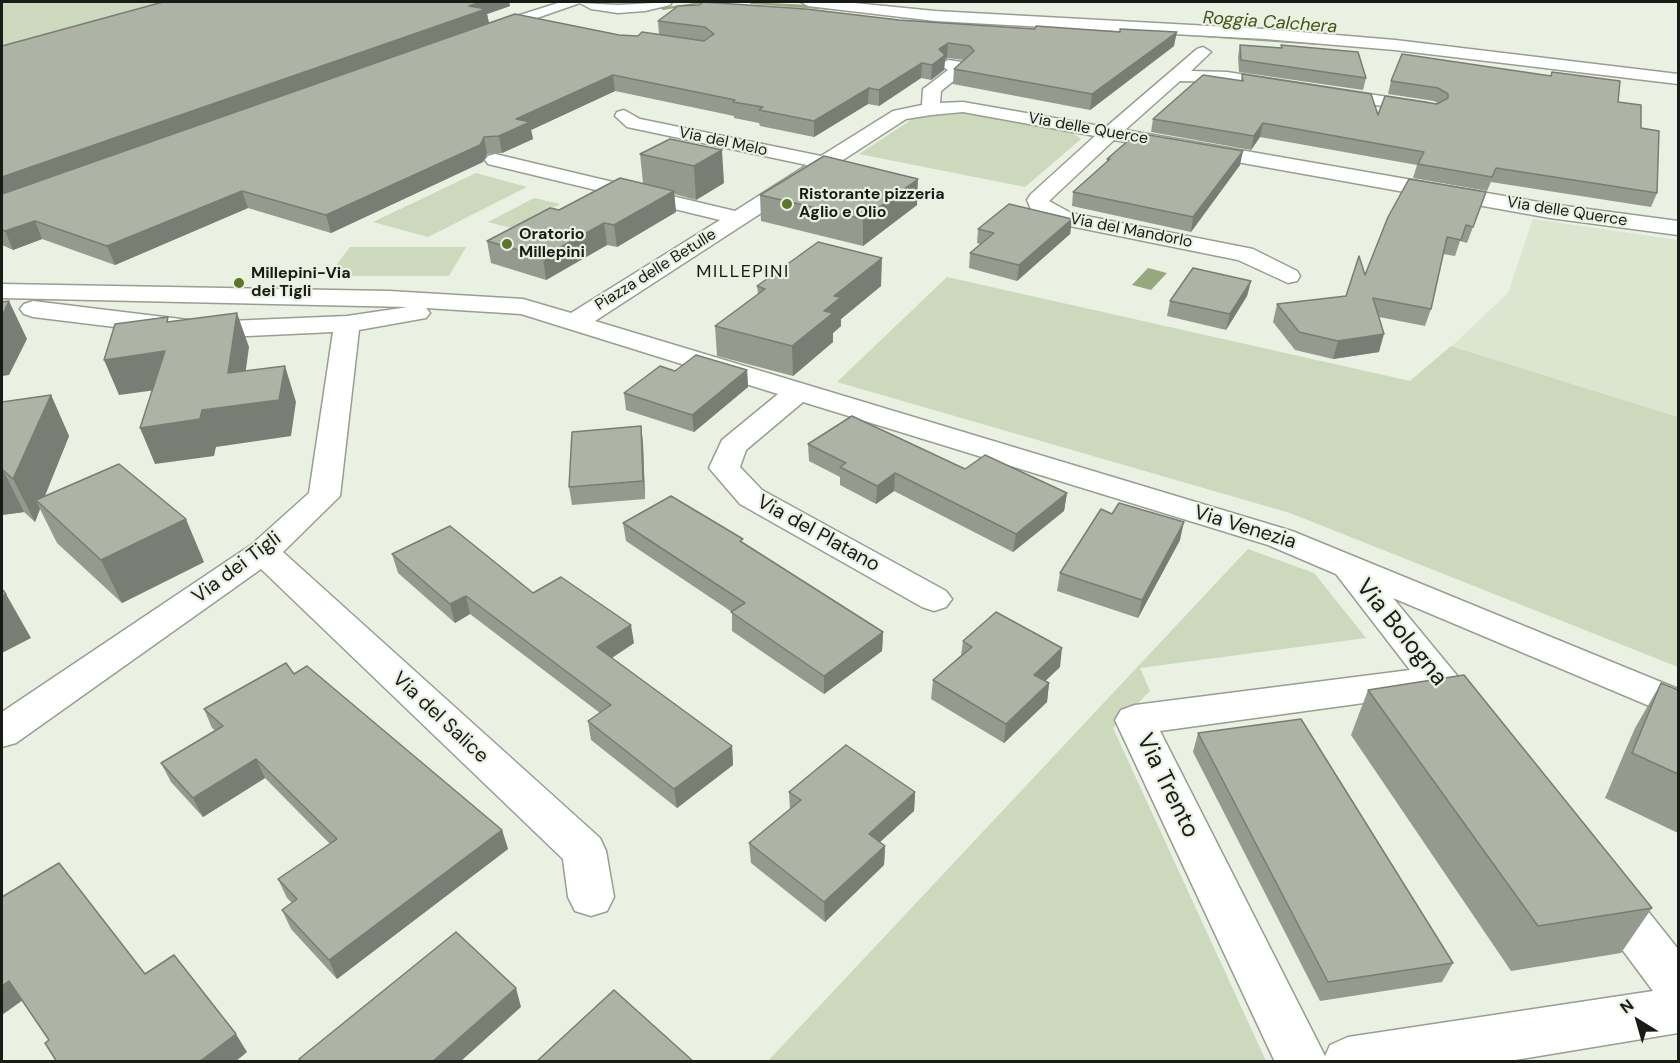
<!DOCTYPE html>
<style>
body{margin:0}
#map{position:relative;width:1680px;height:1063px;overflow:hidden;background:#eaf0e2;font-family:"DM Sans",sans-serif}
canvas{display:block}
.frame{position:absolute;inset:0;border:3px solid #191b16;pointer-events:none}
.north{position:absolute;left:1608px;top:991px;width:60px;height:60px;-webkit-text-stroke:4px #eaf0e2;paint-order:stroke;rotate:323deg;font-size:16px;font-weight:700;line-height:24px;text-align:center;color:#191b16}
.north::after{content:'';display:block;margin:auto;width:21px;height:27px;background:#191b16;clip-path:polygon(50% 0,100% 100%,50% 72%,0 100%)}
</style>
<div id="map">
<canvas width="1680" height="1063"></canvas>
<div class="frame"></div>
<div class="north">N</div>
</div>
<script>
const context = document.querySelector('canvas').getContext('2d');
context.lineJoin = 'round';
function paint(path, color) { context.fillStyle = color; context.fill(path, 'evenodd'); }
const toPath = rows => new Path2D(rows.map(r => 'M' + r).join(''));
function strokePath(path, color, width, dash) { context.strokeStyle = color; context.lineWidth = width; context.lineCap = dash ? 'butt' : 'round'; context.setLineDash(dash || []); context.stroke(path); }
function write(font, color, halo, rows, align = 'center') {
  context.font = font + ' "DM Sans",sans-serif'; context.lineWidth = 4.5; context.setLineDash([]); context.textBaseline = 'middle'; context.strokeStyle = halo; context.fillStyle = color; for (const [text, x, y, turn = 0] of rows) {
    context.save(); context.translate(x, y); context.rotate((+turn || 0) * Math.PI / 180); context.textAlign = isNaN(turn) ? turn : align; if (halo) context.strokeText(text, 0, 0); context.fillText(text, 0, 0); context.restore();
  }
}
const built = toPath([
 [1533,219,1678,240,1678,417,1452,346,1508,293]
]);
const green = toPath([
 [2,2,174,2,2,49],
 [950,111,1069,130,1081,139,1025,187,859,154,917,116],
 [476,173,527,187,428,237,373,222],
 [534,198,560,204,515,229,488,222],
 [350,247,466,247,449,276,328,276],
 [947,277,1410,381,1451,346,1678,417,1678,667,1290,513,837,382],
 [1248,549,1314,573,1366,638,1140,668,1150,691,1113,728,1266,1061,767,1062]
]);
const water = toPath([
 [1148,268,1167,273,1151,290,1132,285]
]);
const stream = toPath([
 [701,2,712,2,663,10,660,8,701,2],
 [749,2,831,6,834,8,831,10,751,4,749,2],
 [1162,31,1318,41,1321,43,1318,45,1160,34,1162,31]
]);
const minor = toPath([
 [561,2,618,5,672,2,670,5,645,11,618,13,591,9,580,3,491,34,485,36,477,31,479,28,561,2],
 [801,2,844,2,935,11,1265,29,1395,40,1678,74,1678,84,1395,50,1265,39,935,21,808,6,801,2],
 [1203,47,1211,52,1191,71,1227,72,1427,103,1436,108,1427,113,1227,82,1180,81,1125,130,1550,204,1678,221,1678,235,1550,218,1114,140,1049,201,1071,213,1253,249,1297,271,1300,276,1297,281,1288,283,1238,260,1065,225,1032,212,1027,200,1030,195,1095,136,963,112,931,115,906,119,595,321,1292,531,1678,689,1678,718,1393,598,1464,684,1469,694,1464,704,1450,708,1436,704,1429,694,1160,731,1325,1056,1330,1045,1348,1037,1653,991,1592,909,1585,895,1592,881,1608,876,1624,881,1678,949,1678,1033,1503,1062,1275,1062,1115,720,1121,710,1135,705,1410,670,1336,574,1268,545,803,402,746,450,740,467,762,490,946,591,952,599,946,607,934,611,922,607,740,504,709,468,722,440,778,394,521,314,426,308,430,313,426,318,359,330,340,496,283,552,600,838,606,851,614,897,607,911,591,916,575,911,568,897,563,859,261,569,16,743,2,747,2,712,251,545,309,493,333,332,205,338,33,317,24,314,20,309,24,304,33,301,205,322,347,316,408,307,2,298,2,284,389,291,523,299,571,313,720,220,488,164,485,160,488,156,495,154,735,211,807,165,627,127,615,116,617,112,624,110,640,119,821,156,893,111,922,105,923,89,948,70,940,65,948,60,969,63,971,67,941,91,940,103,963,102,1106,127,1197,49,1203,47]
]);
const wall = toPath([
 [163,2,509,2,510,6,487,14,489,23,400,55,619,35,638,36,659,35,658,21,899,20,1174,46,1090,110,953,84,954,69,964,60,947,58,945,60,944,70,931,80,921,78,879,106,868,104,814,137,760,126,759,123,734,118,734,116,615,91,531,130,533,139,502,153,487,154,483,162,331,233,248,208,115,265,42,239,13,250,2,245,2,46],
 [1240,45,1281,48,1281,45,1366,78,1363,90,1239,72,1238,57],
 [1552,72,1618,102,1641,128,1657,193,1651,207,1491,182,1487,191,1413,178,1417,165,1260,137,1251,150,1151,132,1153,119,1241,81,1242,74,1378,115,1439,104,1434,101,1388,94,1391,81,1551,76],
 [670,139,724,183,696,200,674,194,676,212,617,247,607,245,546,280,491,263,487,241,643,183,640,154],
 [1107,159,1240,165,1191,232,1072,206,1073,192,1107,163],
 [1486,192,1467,243,1460,241,1455,256,1443,254,1431,309,1425,326,1379,317,1379,352,1333,359,1295,350,1273,322,1277,304,1346,296,1365,275],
 [760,195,917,205,863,246,761,221],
 [1072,219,1070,234,1017,281,969,268,970,253,980,244,977,243,978,229],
 [1251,281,1247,296,1226,330,1167,316,1170,301],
 [757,286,881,286,841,319,841,326,833,333,833,342,793,376,717,356,715,326,758,294],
 [747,370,748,387,694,432,626,410,624,393,675,371],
 [51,395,69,436,45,496,204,562,122,603,57,543,40,509,35,522,24,512,2,515,2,402],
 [641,426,643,444,645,499,572,505,569,487],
 [808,444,965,469,1067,493,1064,511,1013,552,894,491,876,504,840,485,840,477,809,461],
 [623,523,743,543,883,632,882,651,824,694,732,631,732,612,626,541],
 [1180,540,1138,618,1057,591,1060,573],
 [392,554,533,593,634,643,612,658,732,746,733,765,677,808,591,740,588,721,600,713,470,614,455,623,398,573],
 [963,641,1060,667,1045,681,1049,683,1047,702,1004,743,931,699,933,680,961,655],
 [294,674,502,830,508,849,337,979,291,929,282,910,292,903,287,898,278,879,330,844,265,778,203,817,171,782,161,763,216,731,212,728,204,709],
 [1661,683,1678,690,1678,833,1605,798,1635,728],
 [1368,690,1652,908,1621,953,1511,971,1351,735],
 [1198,733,1453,963,1442,982,1320,1001,1193,752],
 [789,792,915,792,914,811,880,842,885,846,884,865,825,922,751,863,749,843,790,810]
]);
const shadedWall = toPath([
 [481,2,509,2,510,6,487,14,489,23,2,198,2,177],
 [1177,32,1174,46,1090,110,1092,94],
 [948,43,947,58,945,60,944,70,931,80,932,65,939,49],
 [922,63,921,78,879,106,879,90],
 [613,75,615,91,531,130,533,139,502,153,499,136,516,119],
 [869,88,868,104,814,137,814,121],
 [1263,123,1260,137,1251,150,1254,136],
 [484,137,487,154,483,162,331,233,326,215],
 [722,150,724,183,696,200,694,166],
 [1243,151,1240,165,1191,232,1193,217],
 [918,179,917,205,863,246,863,219],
 [242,191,248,208,115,265,107,246],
 [674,191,676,212,617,247,614,225],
 [1072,219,1070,234,1017,281,1019,265],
 [35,221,42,239,13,250,5,231],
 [604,223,607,245,546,280,543,257],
 [882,258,881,286,841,319,841,326,833,333,833,342,793,376,792,346,824,311,834,296],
 [1251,281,1247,296,1226,330,1230,314],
 [9,301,27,339,9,375,2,376,2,316],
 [237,313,249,347,241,405,285,366,296,402,291,436,216,447,214,456,155,464,140,428,202,410,228,373],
 [1384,334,1379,352,1333,359,1338,341],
 [165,351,178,387,119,395,104,360],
 [747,370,748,387,694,432,692,415],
 [51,395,69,436,41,505,36,500,40,509,35,522,13,479],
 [641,426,643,444,645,499,643,481],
 [2,470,3,470,24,512,2,515],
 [895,473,894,491,876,504,877,486],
 [1067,493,1064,511,1013,552,1016,534],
 [186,519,204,562,122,603,101,560],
 [1184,522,1180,540,1138,618,1142,600],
 [6,594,31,638,2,653,2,596],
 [466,596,470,614,455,623,450,604],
 [631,625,634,643,601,665,597,647],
 [883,632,882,651,824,694,824,676],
 [1062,648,1060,667,1032,694,1034,675],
 [1049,683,1047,702,1004,743,1006,724],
 [732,746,733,765,677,808,674,789],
 [256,759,265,778,203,817,193,798],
 [915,792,914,811,868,853,869,834],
 [502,830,508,849,337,979,329,960],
 [885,846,884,865,825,922,824,902],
 [9,981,23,1000,2,1015,2,986],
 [516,988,521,1007,460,1062,432,1062],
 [236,1034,247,1052,235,1062,199,1062]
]);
const building = toPath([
 [163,2,481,2,469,6,486,9,2,177,2,46,163,2],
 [703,2,806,9,899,20,1035,29,1036,26,1120,32,1120,29,1177,32,1092,94,954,69,974,51,970,46,948,43,939,49,945,55,932,65,922,63,879,90,869,88,814,121,759,110,763,107,733,102,735,100,613,75,516,119,530,122,499,136,484,137,480,145,326,215,242,191,107,246,35,221,5,231,2,230,2,194,515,14,619,35,638,36,642,32,704,41,714,34,705,27,658,21,678,6,699,5,703,2],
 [1240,45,1282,48,1281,45,1358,52,1366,78,1241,60,1240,45],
 [1402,54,1551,76,1552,72,1620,81,1618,102,1641,105,1641,128,1659,131,1657,193,1496,168,1492,177,1418,164,1424,152,1263,123,1254,136,1153,119,1203,75,1243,81,1242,74,1371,94,1378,115,1385,96,1437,104,1448,98,1448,94,1438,88,1391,81,1402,54],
 [1137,133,1243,151,1193,217,1073,192,1110,159,1107,159,1137,133],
 [670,139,722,150,694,166,640,154,670,139],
 [824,156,918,179,863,219,760,195,824,156],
 [620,178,674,191,614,225,604,223,543,257,487,241,550,208,559,210,620,178],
 [1409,179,1486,192,1473,227,1466,225,1461,240,1447,237,1431,309,1373,298,1384,334,1338,341,1299,332,1277,304,1346,296,1359,256,1365,275,1388,217,1409,179],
 [1009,204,1072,219,1019,265,970,253,994,233,978,229,1009,204],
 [818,242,882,258,834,296,841,297,824,311,833,313,792,346,715,326,765,289,757,286,818,242],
 [1193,268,1251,281,1230,314,1170,301,1193,268],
 [9,301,2,316,2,302,9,301],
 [237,313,228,373,285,366,279,400,202,410,200,419,140,428,165,351,104,360,115,324,168,317,167,322,237,313],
 [696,355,747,370,692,415,624,393,660,366,675,371,696,355],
 [51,395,13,479,3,470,2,470,2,402,51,395],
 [852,416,965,469,985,455,1067,493,1016,534,895,473,877,486,840,467,846,463,808,444,852,416],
 [641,426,643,481,569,487,572,432,641,426],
 [119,464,186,519,101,560,36,500,119,464],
 [671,496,743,539,740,541,883,632,824,676,731,612,745,603,623,523,671,496],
 [1119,503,1184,522,1142,600,1060,573,1101,509,1112,514,1119,503],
 [450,526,533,593,561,577,631,625,597,647,732,746,674,789,588,721,611,705,466,596,450,604,392,554,450,526],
 [2,589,6,594,2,596,2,589],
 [996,612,1062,648,1034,675,1049,683,1006,724,933,680,972,647,963,641,996,612],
 [286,663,294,674,307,666,502,830,329,960,282,910,297,899,278,879,337,839,256,759,193,798,161,763,223,726,204,709,286,663],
 [1464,675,1652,908,1538,926,1368,690,1464,675],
 [1661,683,1678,690,1678,774,1632,753,1661,683],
 [1301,719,1453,963,1328,982,1198,733,1301,719],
 [846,745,915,792,869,834,885,846,824,902,749,843,801,800,789,792,846,745],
 [59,863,145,974,174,955,236,1034,199,1062,57,1062,45,1043,49,1040,9,981,2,986,2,897,59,863],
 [456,932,516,988,432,1062,302,1062,299,1059,456,932],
 [614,990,694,1062,536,1062,614,990]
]);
const markers = [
 [787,204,6,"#5c7527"],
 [507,244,6,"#5c7527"],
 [239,283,6,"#5c7527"]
];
const farStreetnames = [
 ["Via delle Querce",1088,129,10],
 ["Via del Melo",723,142,12],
 ["Via delle Querce",1567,212,9],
 ["Via del Mandorlo",1131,231,11],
 ["Piazza delle Betulle",656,270,-32]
];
const farPoinames = [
 ["Ristorante pizzeria",799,195],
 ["Aglio e Olio",799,213],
 ["Oratorio",519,235],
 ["Millepini",519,253],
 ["Millepini-Via",251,274],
 ["dei Tigli",251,292]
];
const farWaternames = [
 ["Roggia Calchera",1270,23,4]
];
const farQuarternames = [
 ["MILLEPINI",743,272]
];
const streetNames = [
 ["Via Venezia",1245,528,17],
 ["Via del Platano",818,534,29],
 ["Via dei Tigli",237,568,-37],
 ["Via del Salice",440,718,43]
];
const nearStreetnames = [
 ["Via Bologna",1401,633,51],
 ["Via Trento",1167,786,64]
];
paint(built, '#dce5cf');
paint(green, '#cdd9bc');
paint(water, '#97a77e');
paint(stream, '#97a77e');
strokePath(minor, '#989e90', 3);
paint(minor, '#fff');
paint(wall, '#959a8e');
paint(shadedWall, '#797d74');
paint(building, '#adb3a5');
strokePath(building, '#797d74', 1.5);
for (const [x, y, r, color] of markers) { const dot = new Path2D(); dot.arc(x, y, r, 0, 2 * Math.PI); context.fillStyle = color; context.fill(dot); strokePath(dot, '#eaf0e2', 2); }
write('16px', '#191b16', '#eaf0e2', farStreetnames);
write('bold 16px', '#191b16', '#eaf0e2', farPoinames, 'left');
write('italic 18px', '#425515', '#eaf0e2', farWaternames);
context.letterSpacing = '1.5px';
write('18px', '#191b16', '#eaf0e2', farQuarternames);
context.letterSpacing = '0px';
write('20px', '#191b16', '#eaf0e2', streetNames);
write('24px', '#191b16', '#eaf0e2', nearStreetnames);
</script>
